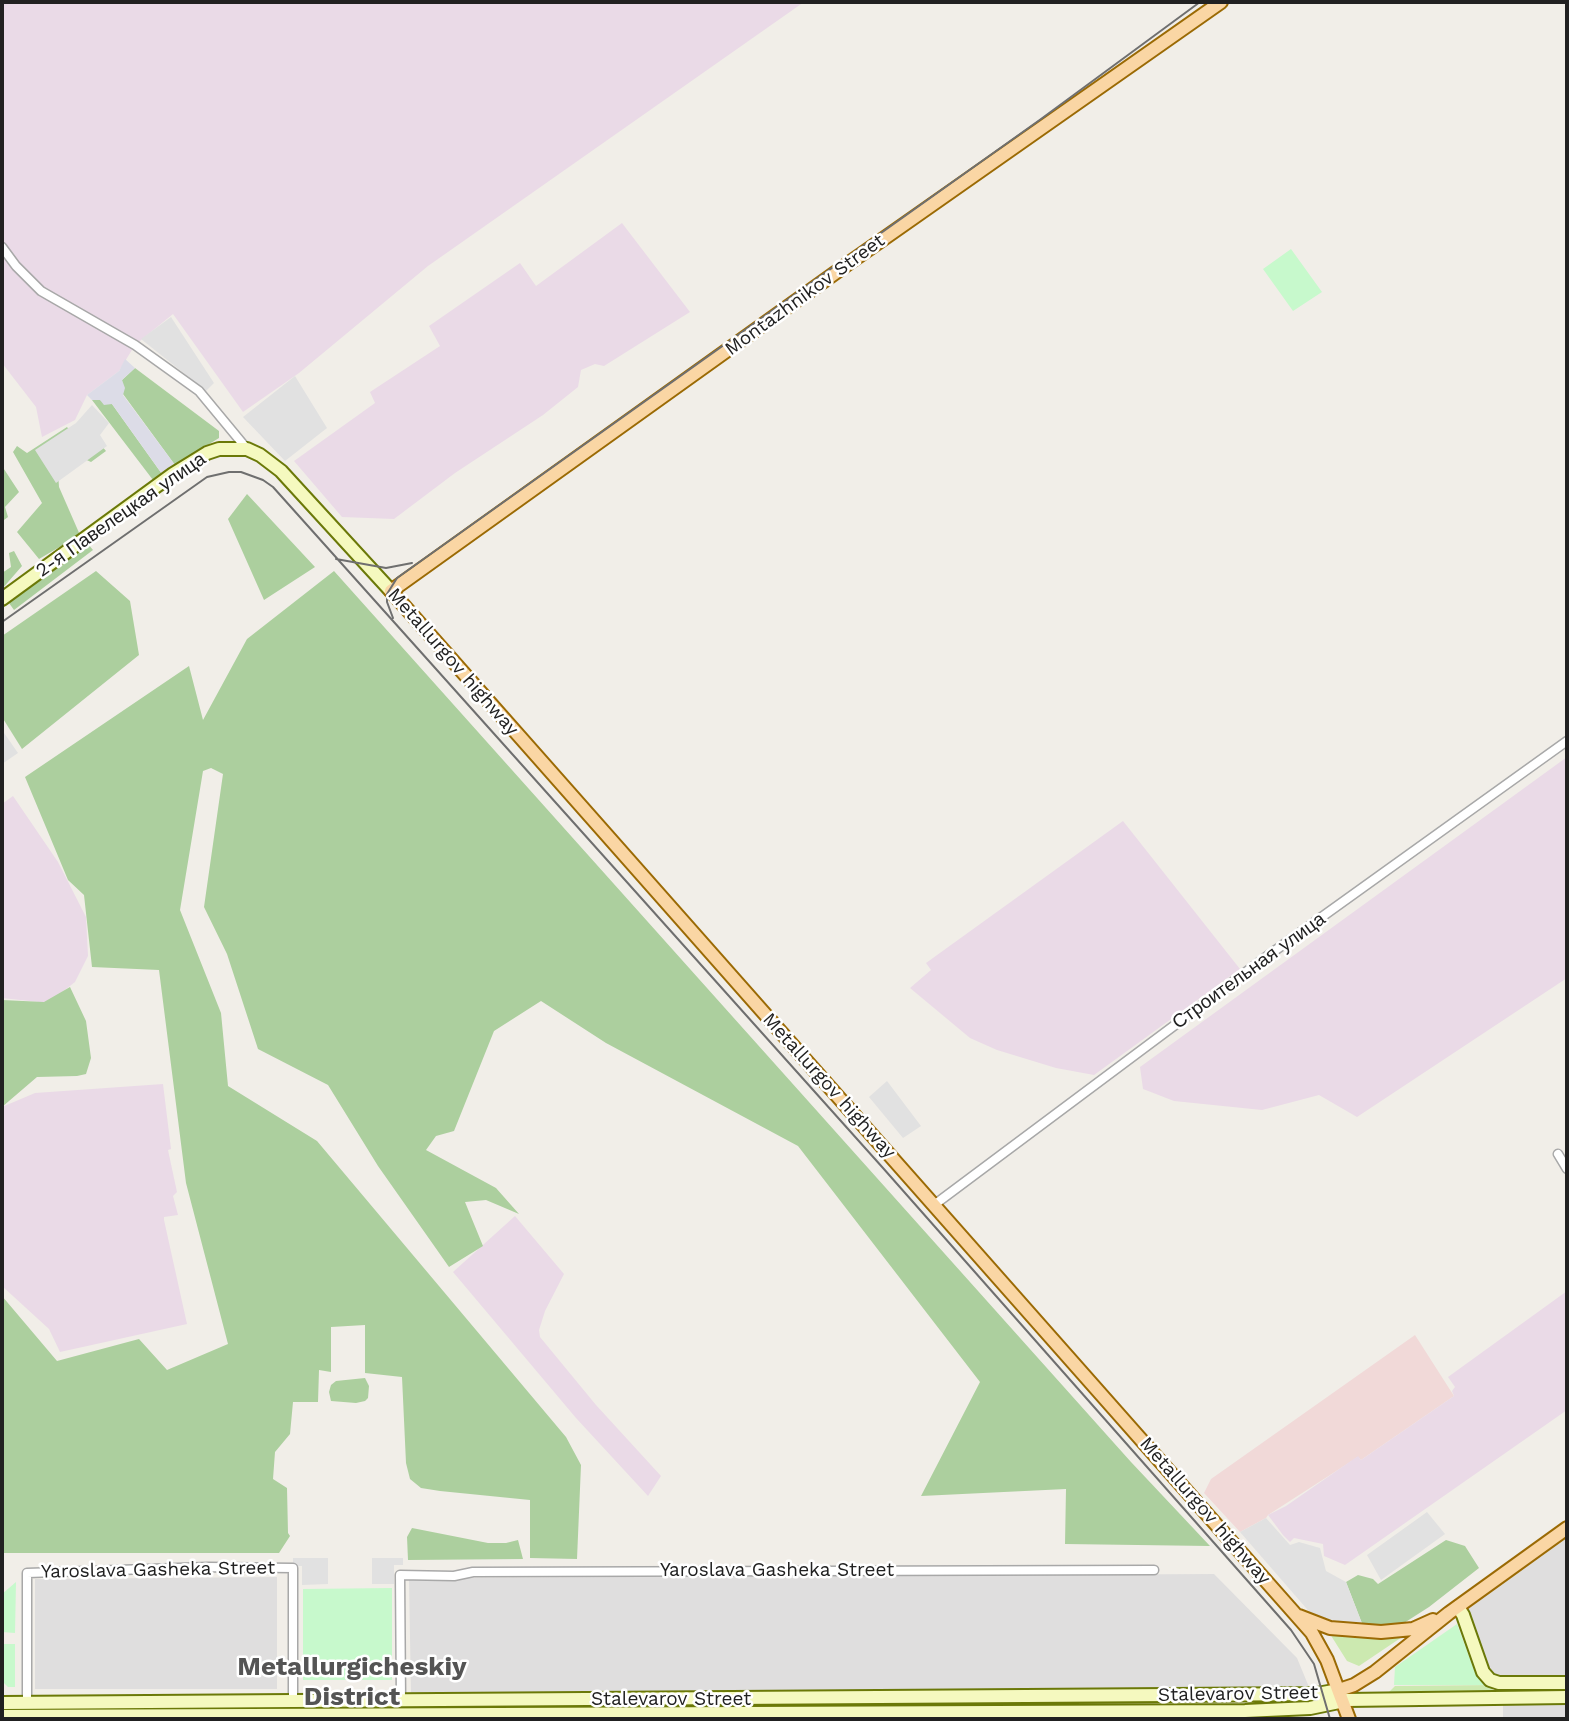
<!DOCTYPE html>
<meta charset="utf-8">
<style>
body{margin:0}
#map{position:relative;width:1569px;height:1721px;overflow:hidden;background:#f1eee8;font-family:"Work Sans",sans-serif}
canvas{display:block}
.frame{position:absolute;inset:0;border:4px solid #212121;pointer-events:none}
</style>
<div id="map">
<canvas width="1569" height="1721"></canvas>
<div class="frame"></div>
</div>
<script>
const context = document.querySelector('canvas').getContext('2d');
context.lineJoin = 'round';
function paint(path, color) { context.fillStyle = color; context.fill(path, 'evenodd'); }
const toPath = rows => new Path2D(rows.map(r => 'M' + r).join(''));
function strokePath(path, color, width, dash) { context.strokeStyle = color; context.lineWidth = width; context.lineCap = dash ? 'butt' : 'round'; context.setLineDash(dash || []); context.stroke(path); }
function write(font, color, halo, rows, align = 'center') {
  context.font = font + ' "Work Sans",sans-serif'; context.lineWidth = 5; context.setLineDash([]); context.textBaseline = 'middle'; context.strokeStyle = halo; context.fillStyle = color; for (const [text, x, y, turn = 0] of rows) {
    context.save(); context.translate(x, y); context.rotate((+turn || 0) * Math.PI / 180); context.textAlign = isNaN(turn) ? turn : align; if (halo) context.strokeText(text, 0, 0); context.fillText(text, 0, 0); context.restore();
  }
}
const residential = toPath([
 [1567,1538,1567,1675,1496,1675,1492,1672,1488,1667,1467,1610],
 [1214,1574,1297,1658,1309,1687,411,1696,409,1578],
 [277,1577,277,1689,35,1689,35,1579],
 [1503,1702,1567,1702,1567,1719,1503,1719]
]);
const commercial = toPath([
 [1415,1335,1454,1396,1361,1460,1358,1457,1268,1515,1266,1518,1240,1532,1204,1493,1211,1479]
]);
const industrial = toPath([
 [2,2,804,2,428,266,299,373,243,412,173,314,135,345,119,371,87,395,75,420,42,437,36,407,2,363],
 [622,223,690,312,604,366,595,364,581,370,578,387,543,415,455,473,394,519,342,517,294,461,375,403,370,392,440,346,429,326,520,263,536,286],
 [1567,757,1567,978,1357,1117,1319,1095,1262,1110,1174,1101,1143,1089,1140,1067],
 [13,796,58,862,86,917,88,956,75,982,48,1003,2,998,2,804],
 [1123,821,1240,969,1094,1075,1056,1068,997,1050,970,1038,910,988,931,970,926,963],
 [163,1084,171,1149,168,1150,177,1192,173,1196,178,1215,164,1217,164,1220,187,1324,60,1352,49,1329,2,1286,2,1107,35,1093],
 [515,1216,564,1274,545,1311,539,1330,540,1337,596,1405,661,1476,648,1496,576,1418,453,1272],
 [1567,1291,1567,1410,1345,1565,1324,1556,1323,1544,1294,1538,1290,1542,1283,1535,1268,1515,1286,1506,1358,1456,1361,1460,1454,1396,1452,1391,1455,1387,1448,1377]
]);
const grass = toPath([
 [1408,1633,1359,1666,1347,1661,1330,1634,1392,1638],
 [1493,1685,1492,1695,1386,1695,1395,1686]
]);
const forest = toPath([
 [135,368,219,431,219,438,175,465,123,394,122,380],
 [92,400,100,400,112,404,162,474,153,480],
 [67,427,82,447,101,445,106,451,91,462,80,457,58,472,59,487,80,535,39,559,17,532,42,503,13,452,17,446,27,453],
 [2,466,19,492,5,507,8,517,4,520,2,516],
 [247,494,315,567,264,600,228,519],
 [88,544,93,550,14,610,9,603],
 [14,551,22,566,2,589,2,573,11,567,9,553],
 [96,571,130,601,139,655,22,749,2,717,2,636],
 [334,571,1131,1462,1210,1546,1065,1544,1066,1489,921,1496,980,1382,798,1146,606,1043,541,1001,494,1031,454,1131,436,1136,426,1150,496,1188,519,1214,486,1200,465,1202,483,1246,449,1267,378,1166,328,1085,258,1049,227,954,204,907,223,774,211,768,203,771,180,910,221,1013,228,1086,317,1141,566,1437,581,1465,577,1559,530,1558,530,1500,440,1491,421,1488,410,1479,406,1463,402,1377,365,1373,365,1325,331,1327,331,1372,319,1370,318,1402,293,1402,290,1434,275,1452,273,1479,287,1488,288,1533,290,1536,279,1553,2,1553,2,1296,57,1361,139,1339,167,1370,228,1344,186,1183,159,970,92,967,84,895,68,880,25,777,189,666,203,720,247,639],
 [70,987,86,1021,91,1058,86,1074,77,1076,37,1077,2,1107,2,1000,44,1002],
 [365,1378,369,1386,368,1398,365,1401,356,1403,331,1401,329,1392,331,1385,336,1381],
 [412,1528,488,1543,506,1543,518,1540,523,1559,408,1560,407,1537],
 [1446,1540,1465,1546,1479,1568,1429,1607,1404,1623,1363,1626,1346,1582,1358,1575,1373,1579,1378,1584]
]);
const park = toPath([
 [1291,249,1322,292,1293,311,1263,269],
 [16,1582,15,1633,2,1632,2,1594],
 [392,1588,392,1680,303,1680,303,1589],
 [1457,1624,1476,1675,1485,1685,1394,1685,1395,1667],
 [2,1644,15,1644,15,1687,8,1687,2,1681]
]);
const parking = toPath([
 [171,317,214,383,206,391,141,339],
 [295,376,327,428,285,461,243,417],
 [92,405,109,423,100,435,107,446,56,483,35,450,76,423],
 [2,730,18,753,2,764],
 [887,1081,921,1126,903,1138,869,1097],
 [1427,1512,1445,1534,1381,1580,1367,1555],
 [1266,1518,1290,1545,1299,1542,1320,1548,1326,1571,1346,1582,1363,1626,1313,1616,1240,1532],
 [293,1558,328,1558,328,1584,302,1585,302,1566,293,1566],
 [372,1558,403,1558,403,1565,394,1565,394,1584,372,1584]
]);
const plaza = toPath([
 [125,359,135,368,122,380,125,388,123,395,175,465,162,474,112,404,104,405,100,400,92,400,87,395,119,371]
]);
const street = toPath([
 [2,247,16,266,41,291,135,345,199,391,247,449],
 [1558,1154,1567,1169],
 [934,1205,1266,957,1567,741],
 [401,1701,400,1575,454,1576,473,1572,1154,1570],
 [27,1703,27,1573,208,1567,293,1568,293,1702]
]);
const secondary = toPath([
 [2,599,173,474,207,453,219,449,247,449,260,455,281,471,391,591],
 [1458,1607,1463,1615,1483,1672,1490,1680,1499,1683,1567,1683],
 [1347,1700,1567,1697],
 [2,1703,1317,1694,1339,1690],
 [2,1716,1245,1711,1310,1708,1344,1701]
]);
const primary = toPath([
 [1221,2,849,263,391,591,1312,1633,1327,1660,1349,1719],
 [1299,1616,1330,1628,1381,1632,1413,1629,1433,1620],
 [1339,1690,1354,1685,1375,1672,1449,1613,1567,1528]
]);
const tram = toPath([
 [336,559,386,568,412,563],
 [393,618,387,602,387,594,397,578,1041,119,1200,2],
 [2,622,207,477,229,472,241,472,263,480,273,487,883,1168,1291,1630,1314,1664,1330,1719]
]);
const streetNames = [
 ["Montazhnikov Street",805,295,-36],
 ["2-я Павелецкая улица",121,515,-35],
 ["Metallurgov highway",453,662,49],
 ["Строительная улица",1249,971,-36],
 ["Metallurgov highway",829,1086,48],
 ["Metallurgov highway",1205,1511,49],
 ["Yaroslava Gasheka Street",158,1570,-1],
 ["Yaroslava Gasheka Street",777,1570],
 ["Stalevarov Street",1238,1694,-1],
 ["Stalevarov Street",671,1699]
];
const districtNames = [
 ["Metallurgicheskiy",352,1667],
 ["District",352,1697]
];
paint(residential, '#dfdede');
paint(commercial, '#f1d9d8');
paint(industrial, '#eadae7');
paint(grass, '#cce9b0');
paint(forest, '#accf9e');
paint(park, '#c7f9cc');
paint(parking, '#e1e1e1');
paint(plaza, '#dcdce7');
strokePath(street, '#a8a8a8', 11);
strokePath(secondary, '#6b7908', 16);
strokePath(primary, '#9b6a04', 16);
strokePath(street, '#fff', 8);
strokePath(secondary, '#f5f9bf', 12);
strokePath(primary, '#fad6a4', 12);
strokePath(tram, '#6f6f6f', 2);
write('19px', '#212121', '#fff', streetNames);
write('bold 26px', '#545454', '#fff', districtNames);
</script>
